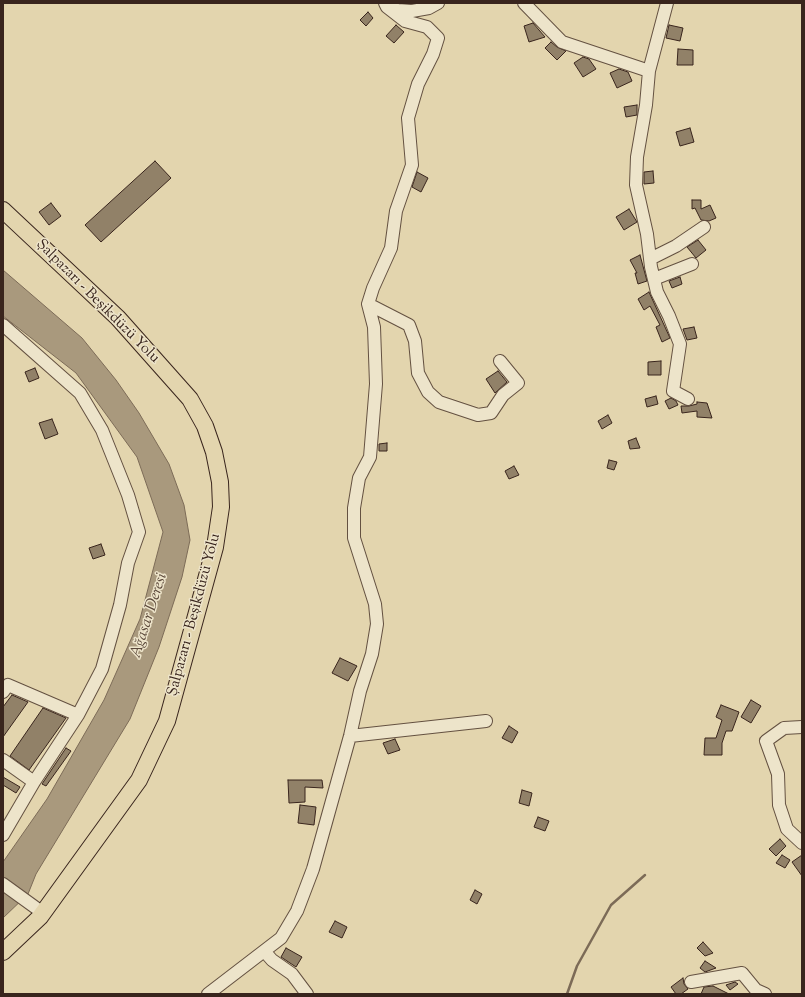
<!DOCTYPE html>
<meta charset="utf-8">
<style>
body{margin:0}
#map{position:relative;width:805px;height:997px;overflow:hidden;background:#e3d5ae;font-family:"Sorts Mill Goudy",serif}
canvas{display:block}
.frame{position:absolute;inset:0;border:4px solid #39251d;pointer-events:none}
</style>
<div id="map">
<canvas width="805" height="997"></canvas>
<div class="frame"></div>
</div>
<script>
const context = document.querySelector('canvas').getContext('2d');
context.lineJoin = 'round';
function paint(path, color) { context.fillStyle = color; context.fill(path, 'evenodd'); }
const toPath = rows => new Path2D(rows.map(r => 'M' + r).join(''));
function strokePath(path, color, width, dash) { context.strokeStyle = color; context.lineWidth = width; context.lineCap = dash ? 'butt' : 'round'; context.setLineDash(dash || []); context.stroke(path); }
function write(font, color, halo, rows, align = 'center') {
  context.font = font + ' "Sorts Mill Goudy",serif'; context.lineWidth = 3; context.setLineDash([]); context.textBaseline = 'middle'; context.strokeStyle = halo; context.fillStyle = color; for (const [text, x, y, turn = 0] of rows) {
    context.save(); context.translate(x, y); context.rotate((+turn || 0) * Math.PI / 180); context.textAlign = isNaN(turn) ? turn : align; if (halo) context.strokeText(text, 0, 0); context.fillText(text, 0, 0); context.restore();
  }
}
const water = toPath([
 [3,270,82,338,116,380,139,413,169,464,184,505,190,540,182,577,159,647,130,719,36,874,28,894,3,918,3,862,47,799,104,700,140,619,163,532,137,457,76,373,3,316,3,270]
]);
const stream = toPath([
 [567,994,577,966,611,905,645,875]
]);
const building = toPath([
 [368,12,373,18,366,26,360,20,368,12],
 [533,23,545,37,529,42,524,26,533,23],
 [396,25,404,32,394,43,386,36,396,25],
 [669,25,683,28,680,41,666,38,669,25],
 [551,42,557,47,566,51,557,60,545,48,551,42],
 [678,49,693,50,693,65,677,65,678,49],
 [583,57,589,59,596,69,583,77,574,63,583,57],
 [619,69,628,72,632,81,617,88,610,73,619,69],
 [637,105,637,115,626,117,624,107,637,105],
 [690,128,694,142,680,146,676,132,690,128],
 [155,161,171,178,101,242,85,225,155,161],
 [653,171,654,183,644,184,644,172,653,171],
 [417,172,428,178,421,192,412,187,417,172],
 [692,200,701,200,701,209,710,205,716,218,709,221,701,220,695,208,692,209,692,200],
 [51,203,61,216,49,225,39,212,51,203],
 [629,209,637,222,624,230,616,217,629,209],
 [698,240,706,250,696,258,687,247,698,240],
 [640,255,647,281,638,284,635,273,637,273,630,260,640,255],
 [680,277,682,284,672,288,669,281,680,277],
 [649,292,670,338,662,342,656,327,660,325,650,306,644,310,638,299,649,292],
 [694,327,697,338,687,340,683,329,694,327],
 [661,361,661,375,648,375,648,362,661,361],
 [35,368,39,378,29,382,25,372,35,368],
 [498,371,507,382,495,393,486,379,498,371],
 [656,396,658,404,647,407,645,399,656,396],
 [671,398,676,401,678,405,669,409,665,401,671,398],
 [697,402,707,403,712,418,697,417,697,411,682,413,681,406,689,406,697,404,697,402],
 [608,415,612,423,602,429,598,421,608,415],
 [52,419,58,434,45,439,39,423,52,419],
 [636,438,640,448,630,449,628,441,636,438],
 [387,443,387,451,379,451,379,444,387,443],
 [609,460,617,462,614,470,607,468,609,460],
 [514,466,519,475,509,479,505,471,514,466],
 [101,544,105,555,93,559,89,548,101,544],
 [340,658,357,666,348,681,332,673,340,658],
 [12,695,28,702,3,737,3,707,12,695],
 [751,700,761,706,751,723,741,717,751,700],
 [721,705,739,712,732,731,726,731,722,743,722,755,704,755,705,738,716,738,722,720,716,717,721,705],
 [43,708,66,718,29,770,10,756,43,708],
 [509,726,518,732,512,743,502,738,509,726],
 [395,739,400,750,388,754,383,743,395,739],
 [66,748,71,751,46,786,42,784,66,748],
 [3,777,20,787,16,793,3,785,3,777],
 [288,780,322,780,323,788,305,787,305,802,289,803,288,780],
 [522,790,532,793,529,806,519,803,522,790],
 [300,805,316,807,314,825,298,823,300,805],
 [538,817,549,821,545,831,534,827,538,817],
 [780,839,786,846,776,856,769,849,780,839],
 [782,855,790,860,785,868,776,863,782,855],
 [802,855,802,876,792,862,802,855],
 [475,890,482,894,477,904,470,900,475,890],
 [335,921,347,927,342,938,329,932,335,921],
 [703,942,713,953,705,956,697,948,703,942],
 [286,948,302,957,296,967,281,957,286,948],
 [705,961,716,968,705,972,700,968,705,961],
 [683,978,684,984,688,989,681,994,676,994,671,987,683,978],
 [735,982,738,984,730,990,726,985,735,982],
 [713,986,729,994,701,994,704,987,713,986]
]);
const minor = toPath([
 [524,3,562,42,649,71],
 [667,3,649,71,646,105,637,157,636,185,647,234,651,267,657,292,669,316,680,344,673,391,688,399],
 [390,8,398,10,412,11,429,8,438,3],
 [650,259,676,246,704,227],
 [654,279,692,264],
 [368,304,409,325,415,341,418,373,428,392,439,402,478,415,491,413,503,395,518,383,500,361],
 [3,325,80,393,102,430,128,495,139,532,128,563,120,605,102,669,78,715,34,782,3,835],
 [3,692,8,685,78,715],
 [802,727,784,728,766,741,778,774,779,805,787,829,802,843],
 [350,736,486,721],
 [3,760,34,782],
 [3,884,43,913],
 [265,952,272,960,292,974,307,994],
 [691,982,742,973,756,990,765,994],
 [208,994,281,938,297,911,313,869,350,736,360,691,372,654,377,624,375,604,354,538,354,508,359,478,370,457,376,384,374,327,368,304,373,288,391,248,396,211,412,165,408,118,418,84,433,54,438,38,427,27,405,21,387,7,385,3]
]);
const major = toPath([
 [3,210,118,318,190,399,205,426,214,452,220,482,221,507,215,547,167,721,139,780,40,917,3,952]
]);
const streetNames = [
 ["Şalpazarı - Beşikdüzü Yolu",97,302,45],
 ["Şalpazarı - Beşikdüzü Yolu",195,615,-75]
];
const waterNames = [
 ["Ağasar Deresi",150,616,-72]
];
paint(water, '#a9997d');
strokePath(water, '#7c6b57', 1);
strokePath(stream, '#7c6b57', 2.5);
paint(building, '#918168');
strokePath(building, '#39251d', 1);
strokePath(minor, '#645141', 14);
strokePath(major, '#39251d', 18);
strokePath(minor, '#ede4ca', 12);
strokePath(major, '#e3d5ae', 16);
write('15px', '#39251d', '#ede4ca', streetNames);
write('italic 16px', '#5b483a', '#ede4ca', waterNames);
</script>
